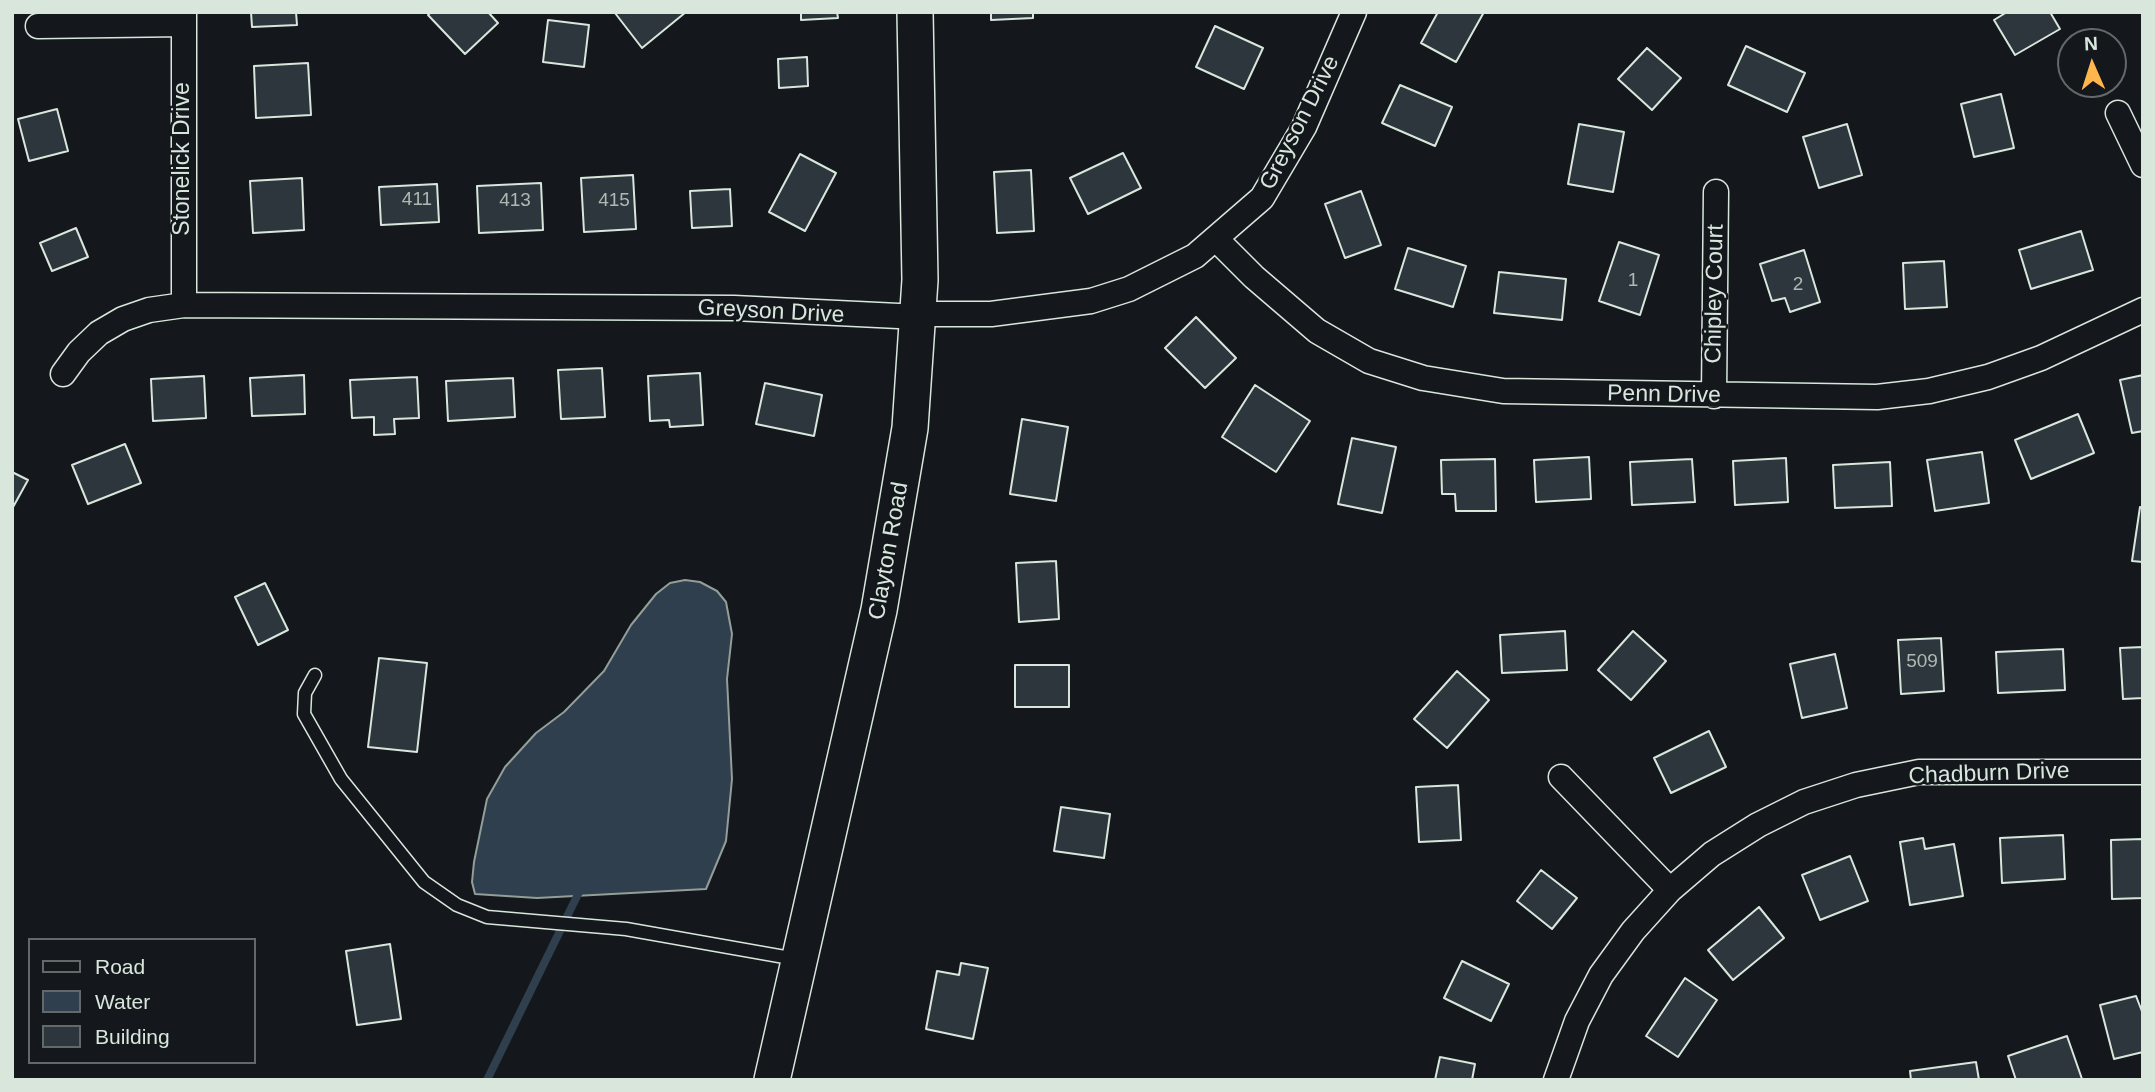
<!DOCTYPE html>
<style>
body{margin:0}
#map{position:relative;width:2155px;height:1092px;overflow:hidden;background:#14181c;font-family:Arial,sans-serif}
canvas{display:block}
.frame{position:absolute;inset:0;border:14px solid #d8e6dc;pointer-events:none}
.legend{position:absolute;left:28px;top:938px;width:228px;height:126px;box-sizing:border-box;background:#14181c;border:2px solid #626a69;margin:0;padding:9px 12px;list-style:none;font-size:21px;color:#d8e6dc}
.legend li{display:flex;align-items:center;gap:14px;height:35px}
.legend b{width:35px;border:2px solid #626a69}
.north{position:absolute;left:2057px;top:28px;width:70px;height:70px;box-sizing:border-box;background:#14181c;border:2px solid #626a69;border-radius:50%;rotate:357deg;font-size:19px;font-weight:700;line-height:28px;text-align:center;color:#d8e6dc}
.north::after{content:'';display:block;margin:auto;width:24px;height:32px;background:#ffb74d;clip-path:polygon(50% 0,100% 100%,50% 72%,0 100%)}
</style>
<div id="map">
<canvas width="2155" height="1092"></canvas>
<div class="frame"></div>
<ul class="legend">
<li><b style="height:9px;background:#14181c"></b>Road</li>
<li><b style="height:19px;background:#2f3f4d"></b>Water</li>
<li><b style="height:19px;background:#2c363c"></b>Building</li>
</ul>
<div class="north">N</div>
</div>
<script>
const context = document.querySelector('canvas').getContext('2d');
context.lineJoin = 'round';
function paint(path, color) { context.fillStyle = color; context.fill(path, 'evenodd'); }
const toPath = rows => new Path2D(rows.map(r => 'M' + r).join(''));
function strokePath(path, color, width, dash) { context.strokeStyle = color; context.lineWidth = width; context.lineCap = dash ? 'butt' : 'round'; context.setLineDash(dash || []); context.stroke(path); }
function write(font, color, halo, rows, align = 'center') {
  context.font = font + ' Arial,sans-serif'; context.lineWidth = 5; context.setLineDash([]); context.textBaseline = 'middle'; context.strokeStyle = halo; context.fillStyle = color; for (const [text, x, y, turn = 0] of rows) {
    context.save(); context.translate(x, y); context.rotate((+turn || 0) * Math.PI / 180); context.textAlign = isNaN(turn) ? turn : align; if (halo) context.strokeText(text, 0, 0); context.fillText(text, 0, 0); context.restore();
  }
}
const water = toPath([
 [685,580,700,582,717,591,726,602,732,634,727,679,732,779,726,841,706,889,537,898,475,894,472,882,474,862,487,799,505,767,536,733,564,712,604,671,631,625,656,594,670,583,685,580]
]);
const stream = toPath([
 [487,1080,581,888]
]);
const building = toPath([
 [251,12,296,12,297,25,252,27,251,12],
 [431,12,488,12,498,23,465,54,428,15,431,12],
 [686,12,642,48,615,13,616,12,686,12],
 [801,12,837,12,838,18,801,20,801,12],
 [991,12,1033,12,1033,18,991,20,991,12],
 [1438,12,1484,12,1456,62,1421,43,1438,12],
 [2007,12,2050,12,2060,29,2015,55,1994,20,2007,12],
 [548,20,589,25,584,67,543,62,548,20],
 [1215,26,1263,48,1244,89,1196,67,1215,26],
 [1746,46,1805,73,1787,112,1728,85,1746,46],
 [1647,48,1681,78,1652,110,1618,79,1647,48],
 [807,57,808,86,779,88,778,59,807,57],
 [308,63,311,115,256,118,254,66,308,63],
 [1400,85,1452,107,1435,146,1382,123,1400,85],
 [2001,94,2014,148,1974,157,1961,104,2001,94],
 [57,109,68,151,29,161,18,119,57,109],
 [1579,124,1624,132,1613,192,1568,184,1579,124],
 [1847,124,1862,175,1819,188,1803,137,1847,124],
 [1123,153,1141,188,1088,214,1070,178,1123,153],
 [800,154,836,173,805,231,769,212,800,154],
 [1031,170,1034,231,997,233,994,172,1031,170],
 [633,175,636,229,584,232,581,178,633,175],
 [302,178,304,230,253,233,250,181,302,178],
 [541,183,543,230,479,233,477,186,541,183],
 [437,184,439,222,381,225,379,187,437,184],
 [730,189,732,226,692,228,690,191,730,189],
 [1361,191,1381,245,1345,258,1325,204,1361,191],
 [76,228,88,257,52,271,40,243,76,228],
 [2081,231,2093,270,2031,289,2019,250,2081,231],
 [1619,242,1659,255,1640,315,1599,301,1619,242],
 [1408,248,1466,266,1453,307,1395,289,1408,248],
 [1804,250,1820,302,1790,312,1785,298,1772,301,1760,264,1804,250],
 [1944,261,1947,307,1905,309,1903,263,1944,261],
 [1499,272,1566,279,1562,320,1494,313,1499,272],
 [1196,317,1236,358,1205,388,1165,348,1196,317],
 [602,368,605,417,561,419,558,370,602,368],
 [700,373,703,425,670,427,669,420,650,421,648,376,700,373],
 [304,375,305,414,252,416,250,378,304,375],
 [2143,375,2143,431,2132,433,2120,380,2143,375],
 [204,376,206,418,153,421,151,379,204,376],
 [417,377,419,418,394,419,395,434,374,435,374,417,352,418,350,380,417,377],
 [513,378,515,417,448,421,446,381,513,378],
 [765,383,822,395,814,436,756,424,765,383],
 [1255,385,1310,421,1276,472,1222,437,1255,385],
 [2078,414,2094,453,2031,479,2015,440,2078,414],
 [1022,419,1068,427,1056,501,1010,494,1022,419],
 [1352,438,1396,447,1382,513,1338,504,1352,438],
 [125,444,141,483,88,504,72,465,125,444],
 [1982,452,1989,503,1935,511,1927,460,1982,452],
 [1589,457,1591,499,1536,502,1534,460,1589,457],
 [1786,458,1788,502,1735,505,1733,461,1786,458],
 [1495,459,1496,511,1456,511,1455,494,1442,494,1441,460,1495,459],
 [1692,459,1695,502,1632,505,1630,462,1692,459],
 [1890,462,1892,506,1835,508,1833,465,1890,462],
 [12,472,28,480,12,509,12,472],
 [2140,507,2143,508,2143,562,2132,561,2140,507],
 [1056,561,1059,619,1019,622,1016,563,1056,561],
 [265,583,288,630,258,645,235,597,265,583],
 [1565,631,1567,670,1502,673,1500,635,1565,631],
 [1633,631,1666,661,1631,700,1598,670,1633,631],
 [1941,638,1944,691,1901,694,1898,640,1941,638],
 [2143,647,2143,698,2123,699,2120,648,2143,647],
 [2063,649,2065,690,1998,693,1996,652,2063,649],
 [1835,654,1847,708,1802,718,1790,664,1835,654],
 [379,658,427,663,417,752,368,747,379,658],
 [1015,665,1069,665,1069,707,1015,707,1015,665],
 [1457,671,1489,700,1447,748,1414,719,1457,671],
 [1709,731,1726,767,1671,793,1654,758,1709,731],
 [1458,785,1461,840,1419,842,1416,787,1458,785],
 [1061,807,1110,814,1104,858,1054,851,1061,807],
 [2063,835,2065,879,2002,883,2000,838,2063,835],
 [1923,838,1925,849,1954,844,1963,896,1910,905,1900,842,1923,838],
 [2143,839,2143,898,2112,899,2111,840,2143,839],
 [1850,856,1868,901,1820,920,1802,875,1850,856],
 [1541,870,1577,898,1552,929,1517,901,1541,870],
 [1759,907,1784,938,1733,980,1708,950,1759,907],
 [390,944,401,1019,357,1025,346,951,390,944],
 [1462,961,1509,984,1491,1021,1444,998,1462,961],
 [961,963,988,968,973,1039,926,1029,937,971,959,975,961,963],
 [1685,978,1717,1000,1678,1057,1646,1036,1685,978],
 [2136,996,2143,1014,2143,1052,2114,1059,2100,1005,2136,996],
 [2067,1036,2082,1079,2016,1080,2008,1056,2067,1036],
 [1440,1057,1475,1064,1472,1080,1435,1080,1440,1057],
 [1976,1062,1979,1080,1911,1080,1910,1071,1976,1062]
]);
const lane = toPath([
 [315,675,305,693,304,714,341,779,424,882,457,905,487,917,626,929,796,959]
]);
const street = toPath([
 [184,12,184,305],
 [38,26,184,24],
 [2118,113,2143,165],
 [1217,240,1254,277,1317,331,1369,361,1423,378,1503,391,1877,397,1929,391,1988,377,2041,358,2143,310],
 [63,374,79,352,99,333,123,319,149,310,184,305,734,308,919,317,926,314,991,314,1091,301,1129,289,1195,256,1262,198,1304,127,1354,12],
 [1714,396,1716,192],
 [1561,777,1670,890],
 [1556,1080,1577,1021,1601,975,1633,931,1670,890,1712,854,1758,825,1804,802,1856,785,1919,772,2143,772]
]);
const secondary = toPath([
 [772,1080,879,610,910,428,920,280,915,12]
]);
const numberNames = [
 ["411",417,200],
 ["413",515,201],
 ["415",614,201],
 ["1",1633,281],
 ["2",1798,285],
 ["509",1922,662]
];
const streetNames = [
 ["Greyson Drive",1300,123,-63],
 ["Stonelick Drive",183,159,-90],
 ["Chipley Court",1715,294,-89],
 ["Greyson Drive",771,312,3],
 ["Penn Drive",1664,395,1],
 ["Clayton Road",889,551,-80],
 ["Chadburn Drive",1989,774,-2]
];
paint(water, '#2f3f4d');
strokePath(water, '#939e99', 2);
strokePath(stream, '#2f3f4d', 8);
paint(building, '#2c363c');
strokePath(building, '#d8e6dc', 2);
strokePath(lane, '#d8e6dc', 15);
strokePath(street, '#d8e6dc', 27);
strokePath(secondary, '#d8e6dc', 38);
strokePath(lane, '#14181c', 12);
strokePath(street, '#14181c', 24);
strokePath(secondary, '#14181c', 35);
write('19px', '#adbab4', null, numberNames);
write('23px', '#d8e6dc', '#14181c', streetNames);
</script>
